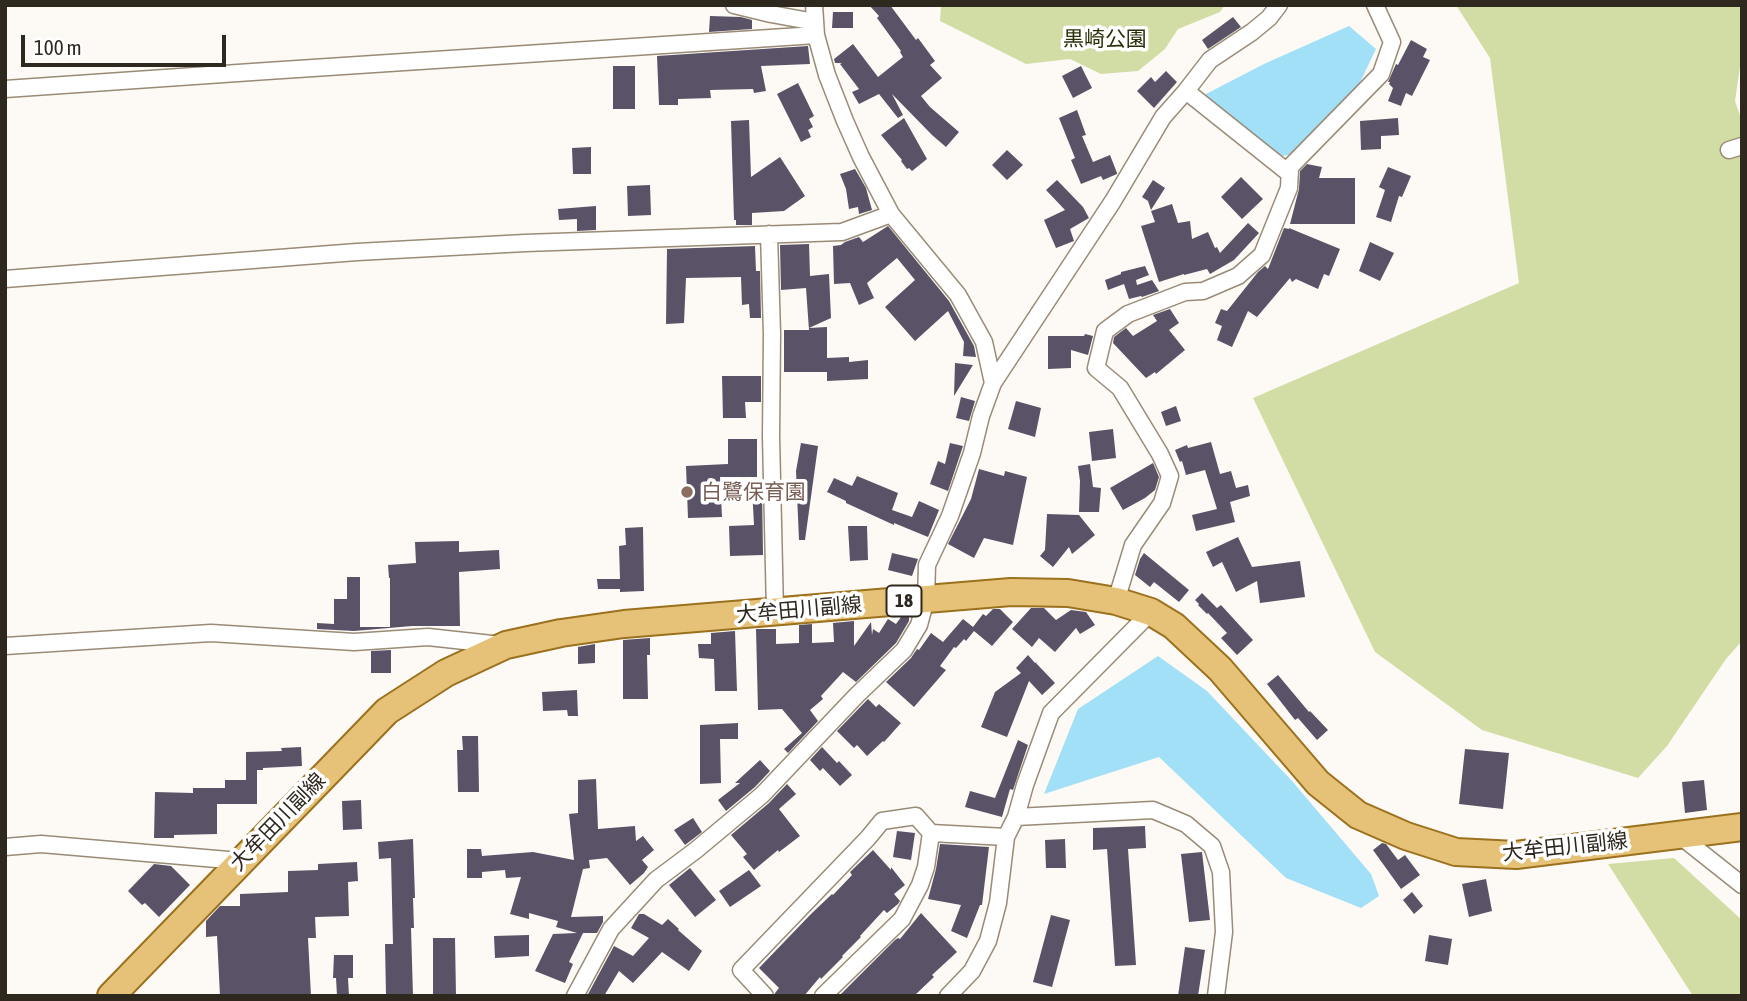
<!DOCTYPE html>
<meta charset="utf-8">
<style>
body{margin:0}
#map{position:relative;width:1747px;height:1001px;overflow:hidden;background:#fdfaf5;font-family:"Asap Condensed",sans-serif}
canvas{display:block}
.frame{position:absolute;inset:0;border:7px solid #2e281f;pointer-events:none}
.scale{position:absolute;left:21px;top:35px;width:205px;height:32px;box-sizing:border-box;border:4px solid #2e281f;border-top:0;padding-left:9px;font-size:21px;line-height:24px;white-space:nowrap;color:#2e281f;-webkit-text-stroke:5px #fff;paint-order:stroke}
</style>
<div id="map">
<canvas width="1747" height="1001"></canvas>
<div class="frame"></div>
<div class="scale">100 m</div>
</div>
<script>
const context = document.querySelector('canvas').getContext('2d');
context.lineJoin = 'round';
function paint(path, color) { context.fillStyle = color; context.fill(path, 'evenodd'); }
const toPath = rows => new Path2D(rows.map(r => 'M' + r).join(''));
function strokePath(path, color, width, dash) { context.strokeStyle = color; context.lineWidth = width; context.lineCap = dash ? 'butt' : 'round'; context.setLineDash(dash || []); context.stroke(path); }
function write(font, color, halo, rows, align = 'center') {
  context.font = font + ' "Asap Condensed","Noto Sans JP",sans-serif'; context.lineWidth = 7; context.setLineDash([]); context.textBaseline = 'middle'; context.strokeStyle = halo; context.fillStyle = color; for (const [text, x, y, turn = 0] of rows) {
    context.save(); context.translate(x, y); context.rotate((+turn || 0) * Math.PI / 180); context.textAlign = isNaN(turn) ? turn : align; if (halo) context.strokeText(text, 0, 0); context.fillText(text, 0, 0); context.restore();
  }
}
const green = toPath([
 [941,5,1225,5,1220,12,1178,29,1165,49,1138,71,1101,74,1070,59,1026,64,940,21],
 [1456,5,1742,5,1742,53,1735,101,1742,121,1742,641,1726,659,1667,746,1638,778,1482,730,1375,652,1253,398,1519,283,1490,58],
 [1674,858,1742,920,1742,996,1693,996,1608,864]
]);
const water = toPath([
 [1349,26,1376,49,1355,93,1294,154,1281,156,1204,95,1264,64],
 [1158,656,1207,691,1292,781,1371,874,1379,896,1361,908,1286,878,1159,757,1044,794,1078,709]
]);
const building = toPath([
 [869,5,890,5,916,40,918,38,935,61,930,65,942,78,921,96,930,107,959,132,946,147,932,135,892,94,903,115,898,118,879,94,859,104,852,92,859,89,840,64,842,63,835,63,834,59,853,44,878,77,903,57,900,52,901,51,877,18,879,16],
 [833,12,853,12,853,28,832,28],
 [710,16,741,17,752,20,752,29,709,32],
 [1233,17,1241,27,1208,49,1202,40],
 [1411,40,1427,49,1423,57,1430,60,1412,96,1406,93,1401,106,1388,101,1393,88,1389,84,1390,82,1388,82,1396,64,1398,65],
 [808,46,810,64,761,66,766,91,754,93,753,89,710,90,711,98,678,99,678,105,659,105,657,56],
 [613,66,635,66,635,109,613,109],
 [1081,66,1092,88,1073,98,1062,76],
 [1166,71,1177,82,1154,108,1137,91,1151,77,1155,82],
 [798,83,814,116,809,119,813,127,808,130,811,137,801,142,777,94],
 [1077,110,1086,135,1082,136,1093,162,1110,155,1117,173,1117,174,1103,180,1101,176,1081,184,1071,160,1075,158,1059,118],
 [904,118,927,159,912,171,909,168,907,169,901,161,902,160,881,135],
 [1398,118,1399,135,1381,136,1381,149,1361,150,1360,121],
 [749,120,751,177,780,157,805,196,784,211,752,213,752,225,736,225,736,220,734,220,731,121],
 [591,147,591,174,573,174,572,148],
 [1007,150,1023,165,1007,180,992,165],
 [1307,164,1322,167,1319,178,1355,178,1355,224,1290,224,1299,189,1300,171],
 [1388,167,1411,176,1402,197,1399,196,1391,222,1376,217,1385,190,1379,187],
 [855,169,866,188,872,210,859,214,858,207,849,209,846,189,840,174],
 [1241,177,1263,199,1242,219,1221,197],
 [1057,180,1083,207,1089,218,1070,229,1074,241,1056,248,1044,220,1065,210,1046,190],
 [1153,180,1165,188,1151,210,1148,201,1142,197],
 [650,185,651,215,628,216,627,186],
 [1172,204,1178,223,1190,221,1192,239,1208,232,1215,248,1217,247,1220,253,1248,223,1259,233,1234,260,1210,274,1207,269,1184,275,1184,274,1159,282,1141,226,1155,222,1151,211],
 [596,206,596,230,577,231,577,219,559,220,558,209],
 [888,226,949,301,974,346,976,357,963,356,964,342,948,311,915,341,885,307,915,280,897,258,867,283,874,298,859,305,850,283,834,284,833,246,841,245,845,242,859,237,863,242],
 [1284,228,1289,229,1289,228,1340,249,1329,276,1324,274,1318,289,1296,279,1292,282,1290,278,1257,317,1248,311,1232,347,1217,340,1222,326,1215,323,1221,309,1227,311,1258,272,1265,266,1268,269],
 [1370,242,1394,253,1380,281,1359,271],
 [809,244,810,276,829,274,831,318,809,328,827,327,827,358,849,357,849,362,868,360,868,379,827,381,827,372,784,372,784,330,809,330,806,288,781,290,780,245],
 [755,246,756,271,760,271,761,318,750,318,749,304,742,305,741,277,686,278,684,323,666,324,667,249],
 [1145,266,1149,275,1136,280,1137,285,1152,280,1159,291,1142,297,1141,296,1129,299,1124,284,1108,290,1105,280,1121,274,1121,272],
 [1170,309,1179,323,1169,330,1185,350,1156,374,1155,372,1146,378,1113,343,1114,337,1126,328,1133,336,1157,321,1153,315],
 [1085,334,1093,336,1088,355,1071,350,1071,368,1048,369,1048,336,1084,336],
 [955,363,973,365,954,396],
 [722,376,761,376,761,402,745,402,746,418,723,418],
 [961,397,975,401,969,421,956,418],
 [1016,401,1041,408,1035,437,1008,429],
 [1176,406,1181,421,1166,426,1161,412],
 [1113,429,1116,458,1092,461,1089,432],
 [728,439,757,439,757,477,720,477,722,517,688,518,686,466,728,464],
 [1211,442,1220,474,1231,471,1236,488,1248,485,1250,496,1230,502,1235,522,1196,531,1192,515,1217,509,1205,470,1186,475,1182,461,1180,462,1175,450,1187,445,1188,448],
 [801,443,818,446,805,540,799,540,796,471],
 [950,443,963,446,948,491,930,484,938,461,945,464],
 [1153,463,1159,477,1155,490,1145,498,1123,510,1110,488],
 [1090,464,1093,487,1101,488,1099,512,1079,512,1080,481,1078,466],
 [979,469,1004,476,1005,471,1027,477,1013,545,984,538,974,558,948,544,971,499],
 [857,476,898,493,892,510,912,517,919,501,939,510,928,537,894,523,894,525,846,503,846,501,827,492,834,478,852,486],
 [752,488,762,488,763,555,730,556,729,526,754,525],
 [1047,514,1079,515,1095,535,1072,554,1069,547,1053,567,1040,556,1045,550],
 [848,526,867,526,868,560,850,561],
 [643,527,644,591,620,592,620,589,598,589,597,579,620,579,619,546,626,545,625,528],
 [1238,537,1252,567,1300,561,1305,597,1260,603,1257,581,1236,592,1222,562,1213,567,1206,552],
 [459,541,459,552,499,550,500,569,459,572,460,626,412,626,354,631,317,629,317,623,334,624,334,599,347,599,347,577,360,577,360,627,390,627,390,578,389,578,388,565,416,563,415,542],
 [892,553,918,559,912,576,888,570],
 [1144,553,1189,590,1179,602,1154,582,1150,587,1135,575,1140,559],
 [1202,593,1217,608,1221,605,1253,640,1237,655,1221,638,1227,633,1208,613,1207,614,1198,605,1199,604,1195,600],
 [1031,608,1044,608,1056,620,1071,610,1086,612,1095,625,1080,634,1076,628,1055,652,1039,638,1032,647,1012,629],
 [993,609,1000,609,1013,622,992,646,974,631,966,641,964,639,956,648,954,647,940,666,946,670,914,707,886,682,911,658,917,649,919,650,931,633,943,642,963,619,973,627,983,614,986,616],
 [909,616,909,621,896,643,856,682,843,672,821,696,823,699,810,710,818,721,788,753,784,749,802,733,782,709,758,710,756,629,776,629,776,644,799,643,799,625,812,624,812,643,834,642,833,623,854,621,854,646,871,622,872,635,873,629,879,633,888,619,896,624,901,617],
 [735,631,737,691,715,691,714,659,699,658,698,644,711,644,711,633],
 [650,638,650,655,647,655,648,699,623,699,623,640],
 [595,644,595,663,578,664,578,647],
 [391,650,391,673,371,673,371,651],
 [1028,655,1035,663,1037,662,1036,663,1055,683,1042,695,1029,681,1007,737,981,727,995,692,1021,673,1016,668],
 [1278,675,1309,712,1310,711,1328,730,1317,740,1298,718,1295,720,1267,684],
 [577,690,578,716,568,716,567,710,543,711,542,692],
 [868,699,876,707,879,704,901,723,884,742,883,741,867,756,857,745,854,748,837,731],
 [738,723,738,739,720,739,721,783,700,784,700,725],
 [462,736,478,736,479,792,458,792,457,750,463,750],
 [1018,740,1028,745,1013,790,1010,789,1002,817,965,807,970,791,995,798],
 [301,747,302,766,263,768,263,770,257,770,257,804,217,804,217,834,174,835,174,838,154,838,155,792,193,793,193,788,225,788,225,780,246,780,246,752,282,751,281,748],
 [822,747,837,763,839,761,852,775,840,786,823,768,820,771,810,760],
 [1465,749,1509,753,1503,809,1459,804],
 [760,760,770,771,755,787,726,811,718,800,740,783,735,783],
 [596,779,598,829,635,826,636,841,643,836,654,850,642,860,648,867,644,873,630,885,607,858,589,860,590,868,583,869,571,917,603,916,603,922,597,933,583,933,569,962,573,964,565,983,535,971,553,934,577,933,556,927,558,921,529,913,529,919,510,914,521,877,506,878,505,870,482,872,482,878,467,878,467,849,481,849,482,856,533,852,574,860,569,814,578,813,578,780],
 [1704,780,1707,810,1685,813,1682,782],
 [787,784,796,794,779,809,800,836,779,852,778,850,754,870,743,857,747,854,731,835,769,803],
 [361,800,362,829,343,830,342,801],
 [693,818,702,832,685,845,674,830],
 [1145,826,1146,848,1128,849,1136,965,1115,966,1107,849,1093,850,1093,828],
 [897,831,915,833,911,860,893,857],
 [413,839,415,898,413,898,414,928,411,928,413,996,386,996,385,944,393,944,391,858,379,859,378,842],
 [1065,839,1066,868,1046,868,1045,840],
 [1382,843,1386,844,1398,860,1405,855,1420,875,1401,889,1373,850],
 [940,844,989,847,982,905,980,905,967,938,951,931,961,905,928,899,936,869],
 [873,850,891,870,891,867,905,885,894,894,900,901,898,904,887,913,884,910,860,936,861,937,842,956,843,957,821,979,820,977,804,996,775,996,775,993,779,988,759,968,811,914,832,894,833,895,852,875,850,872],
 [1202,852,1210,920,1189,922,1181,854],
 [357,862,358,881,348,882,349,916,315,917,316,938,308,938,311,996,220,996,217,936,206,937,206,921,220,906,240,906,240,894,288,892,288,871,318,870,318,864],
 [154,864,171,866,190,885,159,917,145,903,142,905,128,891],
 [690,868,716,900,695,917,669,885],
 [749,870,761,886,730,907,719,891],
 [1486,879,1492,911,1469,917,1462,884],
 [1412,892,1423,906,1414,914,1403,900],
 [921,913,957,952,932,975,934,977,914,996,839,996,895,940,898,938,900,939],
 [639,914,644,914,662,925,668,919,679,929,678,930,702,951,689,971,662,952,633,983,619,971,604,996,587,996,614,946,633,956,649,938,631,928],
 [1051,915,1070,920,1052,987,1033,982],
 [529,935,529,956,495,958,494,936],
 [1429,935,1452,939,1448,965,1425,961],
 [433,938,455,938,456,996,433,996],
 [1185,947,1205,950,1198,996,1178,996],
 [334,955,353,955,353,978,348,978,349,996,337,996,336,978,333,978]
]);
const minor = toPath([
 [734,5,771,14,815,22],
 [814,5,816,35,827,75,845,121,861,157,891,214,958,295,984,342,993,383],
 [5,89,267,71,816,35],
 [1186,91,1290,174],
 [1729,150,1742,146],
 [769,234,772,334,771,436,775,612],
 [5,279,357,252,525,243,842,232,891,214],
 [1116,601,1133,545,1162,503,1170,476,1160,454,1120,388,1096,368,1105,331,1128,314,1185,292,1203,291,1238,276,1262,255,1289,188,1290,167,1381,74,1392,42,1375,5],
 [5,646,211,633,354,642,428,637,501,645],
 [1016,817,1153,810,1186,824,1212,846,1221,872,1224,932,1216,996],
 [1679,835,1742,885],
 [5,847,41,844,240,861],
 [575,996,611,929,656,880,696,850,762,795,857,695,904,650,919,625,926,599,927,565,950,516,972,453,981,416,993,383,1113,201,1163,117,1186,91,1210,60,1252,32,1269,18,1279,5],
 [765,996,741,970,868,838,882,821,916,816,931,833,1006,837],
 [823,996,902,919,920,885,926,867,931,833],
 [948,996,972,971,988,941,998,903,1006,837,1016,817,1025,785,1051,713,1151,612]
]);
const primary = toPath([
 [111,996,387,711,446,673,506,645,561,633,624,624,1011,592,1068,593,1116,601,1151,612,1174,626,1220,669,1318,783,1358,815,1406,836,1456,852,1516,855,1742,827]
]);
const markers = [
 [687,492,7,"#8d6e63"]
];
const shields = [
 [904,601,35]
];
const shieldNames = [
 ["18",904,601]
];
const parkNames = [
 ["黒崎公園",1105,39]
];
const educationNames = [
 ["白鷺保育園",701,492]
];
const streetNames = [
 ["大牟田川副線",799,610,-5],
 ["大牟田川副線",278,822,-46],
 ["大牟田川副線",1565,847,-6]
];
paint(green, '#d2dda6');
paint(water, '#a1e0f6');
paint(building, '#5a5266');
strokePath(minor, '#998b76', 19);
strokePath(primary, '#9b711e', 30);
strokePath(minor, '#fff', 16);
strokePath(primary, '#e6c278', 26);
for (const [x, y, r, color] of markers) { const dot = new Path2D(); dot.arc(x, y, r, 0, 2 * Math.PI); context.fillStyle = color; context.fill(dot); strokePath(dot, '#fff', 2.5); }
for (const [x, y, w] of shields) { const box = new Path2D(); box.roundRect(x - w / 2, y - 15.5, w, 31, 5); context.fillStyle = '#fff'; context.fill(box); strokePath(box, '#2e281f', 2); }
write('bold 19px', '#2e281f', null, shieldNames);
write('21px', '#2b3009', '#fff', parkNames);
write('21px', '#785e54', '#fff', educationNames, 'left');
write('21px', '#2e281f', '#fff', streetNames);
</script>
